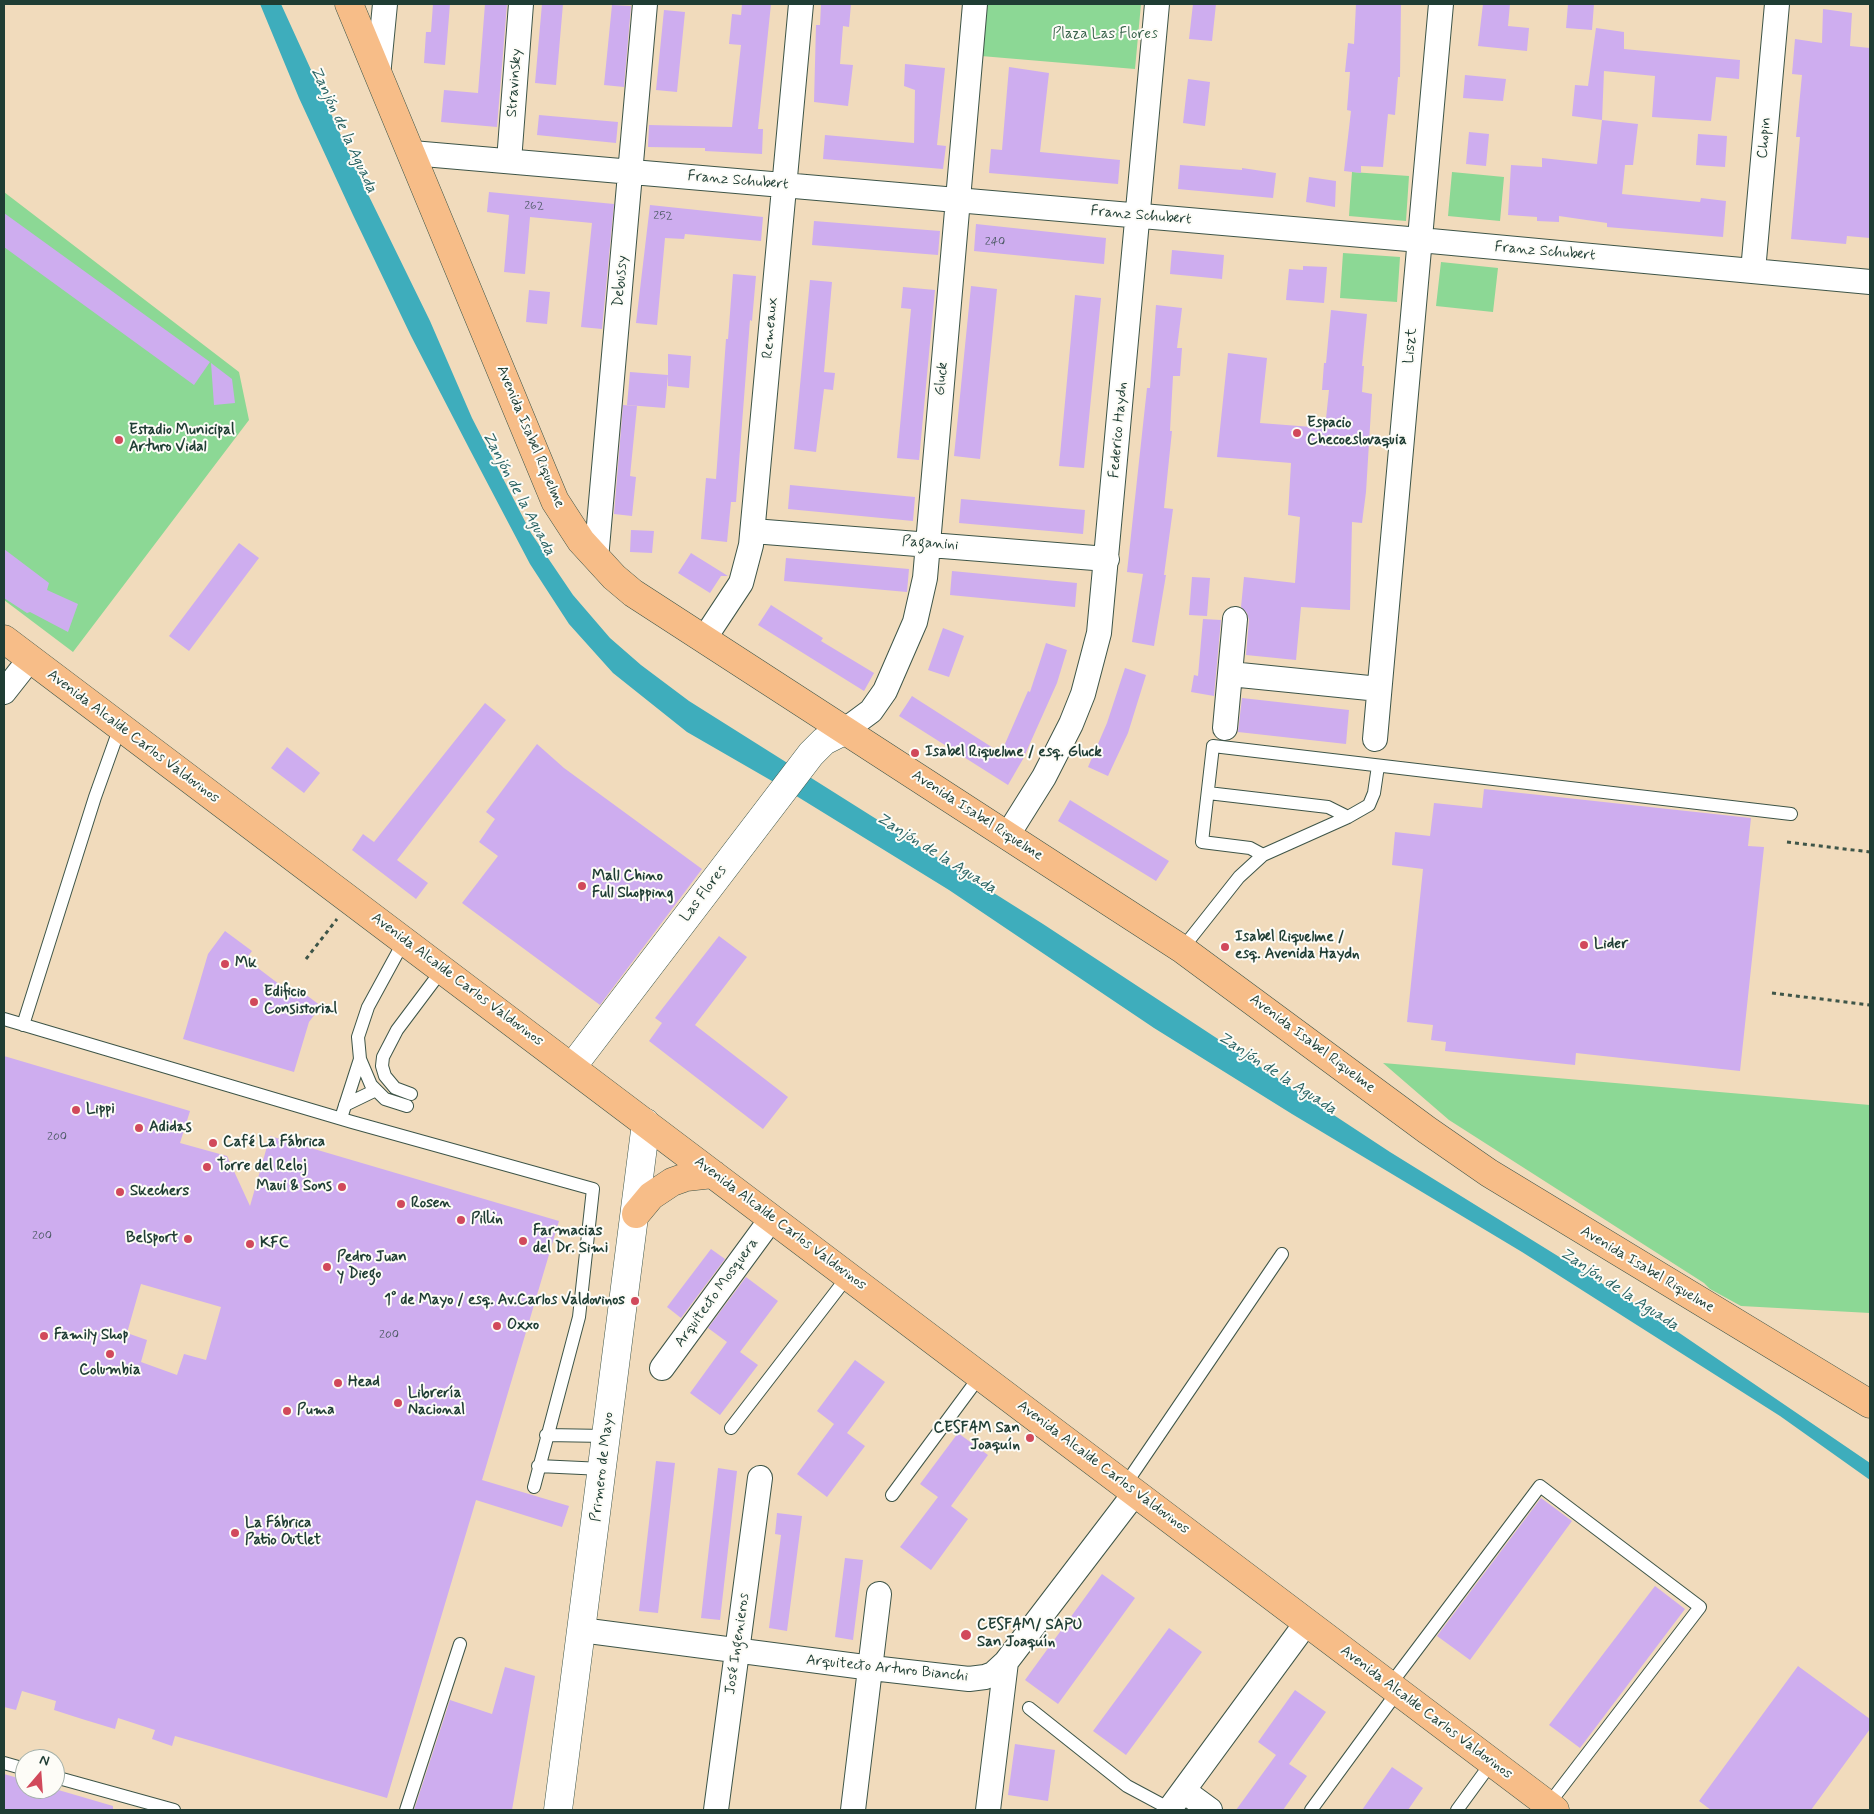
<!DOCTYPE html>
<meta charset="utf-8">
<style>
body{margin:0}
#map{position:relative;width:1874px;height:1814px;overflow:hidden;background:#f1dbbc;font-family:Mynerve,sans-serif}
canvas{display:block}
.frame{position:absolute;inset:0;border:5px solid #1f3d34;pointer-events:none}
.north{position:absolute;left:15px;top:1749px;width:50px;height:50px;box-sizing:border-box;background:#fdfcf7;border:1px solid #a4b0a9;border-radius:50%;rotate:18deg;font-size:14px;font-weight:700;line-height:20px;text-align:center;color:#1f3d34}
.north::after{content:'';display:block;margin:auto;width:18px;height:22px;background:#d1495b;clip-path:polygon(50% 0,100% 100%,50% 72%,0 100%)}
</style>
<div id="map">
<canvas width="1874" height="1814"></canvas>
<div class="frame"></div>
<div class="north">N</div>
</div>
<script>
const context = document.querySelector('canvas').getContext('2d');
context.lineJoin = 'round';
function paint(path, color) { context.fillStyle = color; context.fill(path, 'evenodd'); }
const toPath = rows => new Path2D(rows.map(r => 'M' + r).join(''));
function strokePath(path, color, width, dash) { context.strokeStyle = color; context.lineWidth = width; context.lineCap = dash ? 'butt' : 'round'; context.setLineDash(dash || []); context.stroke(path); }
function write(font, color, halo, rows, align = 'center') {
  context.font = font + ' Mynerve,sans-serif'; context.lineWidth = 4; context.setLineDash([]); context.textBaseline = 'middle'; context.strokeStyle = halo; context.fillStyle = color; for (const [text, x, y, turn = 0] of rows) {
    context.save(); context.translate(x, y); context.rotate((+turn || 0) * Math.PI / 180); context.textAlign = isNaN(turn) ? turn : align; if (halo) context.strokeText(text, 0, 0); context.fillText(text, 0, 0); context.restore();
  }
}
const green = toPath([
 [986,4,1141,4,1135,69,981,56],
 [1352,172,1409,176,1406,221,1349,216],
 [1452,172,1504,177,1500,221,1448,216],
 [4,192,239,372,249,420,73,652,4,600],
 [1343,253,1400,257,1397,302,1340,298],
 [1441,262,1498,268,1493,312,1436,306],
 [1383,1063,1870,1105,1870,1313,1741,1306,1710,1289,1704,1283,1449,1120]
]);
const water = toPath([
 [260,4,281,4,363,184,430,321,472,418,531,533,573,595,610,638,641,665,689,701,1043,924,1390,1152,1653,1315,1870,1463,1870,1480,1780,1416,1522,1252,1292,1114,1154,1028,949,890,772,781,687,732,613,673,569,624,530,564,470,450,411,336,353,215,299,98]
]);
const building = toPath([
 [433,4,450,4,445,65,424,63,426,32,431,32],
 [485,4,507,4,497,127,441,122,444,90,478,93],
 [542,4,563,4,556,85,535,83],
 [742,4,771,4,758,129,763,129,762,154,705,151,705,148,648,147,649,125,732,127,741,45,729,44,732,14,741,15],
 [821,4,851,4,849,27,843,26,840,64,853,65,848,106,814,102,816,25,820,25],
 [1193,4,1216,4,1212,41,1189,39],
 [1356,4,1401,4,1400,77,1398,77,1395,115,1388,114,1383,167,1361,166,1361,173,1344,171,1351,111,1347,110,1350,72,1345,72,1348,43,1354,44],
 [1483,4,1510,4,1508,26,1529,28,1527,51,1478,46],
 [1568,4,1594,4,1592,30,1566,28],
 [612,5,631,6,624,87,604,85],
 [1823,9,1852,13,1850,46,1870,48,1870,238,1847,236,1846,244,1791,239,1800,137,1796,137,1802,75,1792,74,1795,39,1822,43],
 [664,10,685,12,677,92,656,90],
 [1596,28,1624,32,1624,49,1740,60,1739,79,1716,77,1711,121,1652,117,1655,76,1604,71,1602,120,1572,116,1575,85,1588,86],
 [905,64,945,68,937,145,946,146,943,169,823,159,825,135,914,143,915,90,904,86],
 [1009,67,1049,73,1040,152,1120,160,1118,184,989,173,991,149,1002,150],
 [1465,75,1506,79,1503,101,1463,98],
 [1188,79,1210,82,1205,126,1183,123],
 [539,115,618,122,616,143,537,135],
 [1602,120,1638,124,1633,165,1625,165,1622,194,1700,202,1701,198,1726,201,1723,237,1607,227,1607,223,1559,216,1559,222,1537,221,1537,217,1508,215,1511,165,1542,167,1542,158,1597,164],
 [1469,132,1489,134,1486,166,1466,164],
 [1698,134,1727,136,1725,167,1696,165],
 [1180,165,1242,170,1242,168,1276,173,1273,198,1178,189],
 [1309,177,1336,181,1335,207,1306,202],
 [489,192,614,204,602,329,581,327,592,223,530,217,525,274,504,272,509,215,487,212],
 [650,205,763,217,761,241,685,234,684,239,665,238,657,325,636,323],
 [4,213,210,362,194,385,4,247],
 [814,221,940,231,938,255,812,245],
 [976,224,1106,238,1104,264,974,251],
 [1172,250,1224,255,1222,279,1170,274],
 [1303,266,1327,267,1324,303,1286,300,1289,269,1303,270],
 [733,274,756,276,752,321,750,320,736,502,731,502,727,542,701,539,706,478,716,479,726,339,728,339],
 [810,280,832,282,824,372,835,373,833,390,824,389,816,452,794,449],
 [971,286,997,289,980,459,954,456],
 [903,287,935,290,919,460,897,458,911,309,901,308],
 [529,290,550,292,547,324,526,322],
 [1075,295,1101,298,1084,468,1059,466],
 [1156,305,1182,308,1177,348,1182,348,1180,376,1173,376,1170,431,1172,431,1164,508,1173,509,1164,575,1166,575,1154,646,1132,642,1143,574,1127,572,1147,388,1150,388],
 [1331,310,1367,314,1362,366,1364,366,1362,392,1372,394,1366,492,1362,523,1352,522,1350,610,1301,607,1296,660,1246,655,1249,620,1247,613,1241,607,1244,577,1295,583,1300,517,1288,515,1291,463,1217,457,1228,353,1267,358,1260,423,1325,428,1329,390,1322,390,1324,363,1326,363],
 [668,354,691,356,689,388,668,386],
 [211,363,232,379,235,403,214,405],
 [630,372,668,375,665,408,627,405],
 [623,405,637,406,630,476,636,477,632,516,614,514],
 [790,485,915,497,913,521,788,509],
 [961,499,1085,510,1083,534,959,523],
 [631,530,654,531,652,553,630,552],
 [239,543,259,558,189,651,169,636],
 [4,549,49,583,47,590,78,604,68,632,30,612,27,613,4,598],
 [691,553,728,576,721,576,710,593,678,573],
 [786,558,909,569,907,592,784,581],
 [952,571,1077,583,1075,607,950,595],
 [1192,577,1210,578,1207,616,1189,615],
 [771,605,823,638,821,641,874,673,864,691,758,625],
 [1203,619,1221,620,1214,696,1191,692,1194,675,1198,676],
 [943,628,964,636,949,677,928,670],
 [1046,643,1067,650,1057,683,1023,759,1008,785,899,716,912,696,1001,753,1028,691,1030,692],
 [1125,668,1146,675,1128,733,1108,776,1088,767,1107,723],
 [1242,698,1349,710,1346,744,1238,732],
 [485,703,506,720,397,860,428,883,416,899,352,850,363,834,374,842],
 [537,744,564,768,702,869,600,1005,462,903,498,856,479,842,495,819,486,812],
 [287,747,320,773,304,793,271,768],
 [1484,789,1751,818,1748,846,1764,847,1740,1071,1576,1053,1575,1065,1445,1051,1446,1042,1431,1040,1433,1025,1407,1022,1423,869,1392,865,1395,832,1430,836,1434,803,1482,808],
 [1070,800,1169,861,1156,881,1058,821],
 [225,931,252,951,246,959,296,997,301,991,321,1006,309,1022,294,1072,183,1039,208,954],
 [719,936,747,957,695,1025,788,1097,763,1129,649,1041,662,1023,655,1018],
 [4,1056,190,1111,180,1143,227,1156,250,1206,270,1136,559,1221,482,1480,569,1506,562,1527,476,1500,387,1798,175,1736,172,1746,152,1739,155,1730,118,1718,115,1729,82,1719,54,1710,56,1701,22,1691,16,1710,4,1707],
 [141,1284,221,1307,206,1360,184,1354,177,1375,141,1362,147,1340,127,1333],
 [711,1249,725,1259,681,1318,667,1307],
 [746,1277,778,1301,740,1352,758,1365,720,1415,690,1393,727,1342,708,1328],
 [855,1360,885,1382,847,1433,865,1446,827,1497,797,1474,834,1424,817,1411],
 [958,1433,988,1455,951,1506,968,1519,931,1570,900,1547,938,1497,920,1484],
 [656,1461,675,1463,658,1613,639,1611],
 [718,1468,737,1471,720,1620,701,1618],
 [1541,1498,1572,1521,1470,1660,1437,1636],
 [777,1513,802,1516,787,1631,769,1628,781,1535,775,1534],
 [845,1558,863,1560,853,1640,835,1637],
 [1102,1574,1135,1598,1058,1704,1025,1680],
 [1655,1586,1685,1609,1580,1748,1549,1725],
 [1169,1628,1202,1652,1126,1755,1093,1731],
 [1798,1666,1870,1719,1870,1729,1811,1810,1711,1810,1699,1801],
 [505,1667,535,1676,512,1810,414,1810,450,1700,492,1714],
 [1295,1690,1326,1712,1289,1764,1307,1776,1283,1810,1236,1810,1276,1755,1258,1742],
 [1015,1744,1055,1750,1048,1801,1008,1795],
 [1392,1767,1423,1788,1408,1810,1362,1810],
 [4,1774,25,1780,25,1789,55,1789,113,1806,113,1810,4,1810]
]);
const path = toPath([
 [1787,842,1870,852],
 [306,959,337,919],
 [1772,993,1870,1005]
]);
const service = toPath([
 [1208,793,1328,807,1348,817],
 [1263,855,1250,848,1202,842,1213,746,1791,814],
 [404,941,368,1007,358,1037,360,1059,371,1085,385,1099,407,1106],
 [1182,949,1239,877,1263,855,1348,817,1369,805,1374,793,1378,766],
 [4,1019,352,1122,593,1189,579,1317,534,1487],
 [23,1025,95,797,120,727],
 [411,1094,395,1088,385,1076,382,1066,383,1057,397,1030,442,970],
 [345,1105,376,1090],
 [341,1118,360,1059],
 [731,1428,848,1276],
 [546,1435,606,1436],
 [538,1466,603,1469],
 [1125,1485,1282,1254],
 [892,1495,980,1376],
 [1390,1685,1540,1486,1700,1607,1548,1805],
 [1029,1708,1127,1786,1170,1809],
 [4,1763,25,1769],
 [55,1777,174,1810],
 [406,1810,460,1644],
 [1311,1810,1398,1691],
 [1457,1810,1492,1762]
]);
const minor = toPath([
 [378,76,385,4],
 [412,153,1420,240,1870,282],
 [509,161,521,4],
 [1753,271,1777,4],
 [753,531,1107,559],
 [596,559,645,4],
 [704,639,741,583,751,545,801,4],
 [1230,674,1379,689],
 [4,692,30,659],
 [1225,728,1235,619],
 [844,731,871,711,885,691,915,622,925,578,975,4],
 [1375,739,1441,4],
 [1007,836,1044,777,1071,724,1083,694,1099,633,1157,4],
 [662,1368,772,1218],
 [581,1630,872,1668,969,1679,985,1677,993,1674,1006,1662,1135,1493],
 [1184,1791,1210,1810],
 [716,1810,760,1478],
 [853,1810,879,1594],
 [988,1810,1006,1662],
 [1169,1810,1307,1622]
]);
const tertiary = toPath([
 [572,1067,811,754,824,741,844,731],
 [558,1810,646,1123]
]);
const primary = toPath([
 [349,4,555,501,581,541,614,577,633,593,1182,949,1427,1130,1489,1173,1870,1404],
 [4,639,1555,1810],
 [636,1214,651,1196,672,1182,686,1177,713,1174]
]);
const markers = [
 [1297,433,5,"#d1495b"],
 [119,440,5,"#d1495b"],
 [915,753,5,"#d1495b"],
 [582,886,5,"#d1495b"],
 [1584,945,5,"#d1495b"],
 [1225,947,5,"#d1495b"],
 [225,964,5,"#d1495b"],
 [254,1002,5,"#d1495b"],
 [76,1110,5,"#d1495b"],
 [139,1128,5,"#d1495b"],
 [213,1143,5,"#d1495b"],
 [207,1167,5,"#d1495b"],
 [342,1187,5,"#d1495b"],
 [120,1192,5,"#d1495b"],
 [401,1204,5,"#d1495b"],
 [461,1220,5,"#d1495b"],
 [188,1239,5,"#d1495b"],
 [523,1241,5,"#d1495b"],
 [250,1244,5,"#d1495b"],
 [327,1267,5,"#d1495b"],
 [635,1301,5,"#d1495b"],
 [497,1326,5,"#d1495b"],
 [44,1336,5,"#d1495b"],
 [110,1354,5,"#d1495b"],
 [338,1383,5,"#d1495b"],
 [398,1403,5,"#d1495b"],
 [287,1411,5,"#d1495b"],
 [1030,1438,5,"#d1495b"],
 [235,1533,5,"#d1495b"],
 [966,1635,6,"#d1495b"]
];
const numberNames = [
 ["262",534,206],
 ["252",663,216],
 ["240",995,242],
 ["200",57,1137],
 ["200",42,1236],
 ["200",389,1335]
];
const parkNames = [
 ["Plaza Las Flores",1105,35]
];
const streetNames = [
 ["Stravinsky",515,83,-86],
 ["Chopin",1765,138,-85],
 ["Franz Schubert",738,181,5],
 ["Franz Schubert",1141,216,5],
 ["Franz Schubert",1545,252,5],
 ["Debussy",621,281,-85],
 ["Remeaux",771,328,-85],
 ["Liszt",1411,346,-85],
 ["Gluck",942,379,-85],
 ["Federico Haydn",1119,430,-85],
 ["Avenida Isabel Riquelme",530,437,67],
 ["Paganini",930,544,4],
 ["Avenida Alcalde Carlos Valdovinos",133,737,37],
 ["Avenida Isabel Riquelme",977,816,33],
 ["Las Flores",704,894,-53],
 ["Avenida Alcalde Carlos Valdovinos",457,980,37],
 ["Avenida Isabel Riquelme",1312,1044,37],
 ["Avenida Alcalde Carlos Valdovinos",780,1224,37],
 ["Avenida Isabel Riquelme",1647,1270,31],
 ["Arquitecto Mosquera",717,1293,-54],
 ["Primero de Mayo",603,1467,-83],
 ["Avenida Alcalde Carlos Valdovinos",1103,1468,37],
 ["José Ingenieros",738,1644,-82],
 ["Arquitecto Arturo Bianchi",887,1669,6],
 ["Avenida Alcalde Carlos Valdovinos",1426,1713,37]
];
const poiNames = [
 ["Espacio",1307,424],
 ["Checoeslovaquia",1307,441],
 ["Estadio Municipal",129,431],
 ["Arturo Vidal",129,448],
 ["Isabel Riquelme / esq. Gluck",925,753],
 ["Mall Chino",592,877],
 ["Full Shopping",592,894],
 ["Isabel Riquelme /",1235,938],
 ["esq. Avenida Haydn",1235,955],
 ["Lider",1594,945],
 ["Mk",235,964],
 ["Edificio",264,993],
 ["Consistorial",264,1010],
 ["Lippi",86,1110],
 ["Adidas",149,1128],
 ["Café La Fábrica",223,1143],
 ["Torre del Reloj",217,1167],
 ["Maui & Sons",332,1187,"right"],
 ["Skechers",130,1192],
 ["Rosen",411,1204],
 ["Pillin",471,1220],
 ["Farmacias",533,1232],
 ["del Dr. Simi",533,1249],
 ["Belsport",178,1239,"right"],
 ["KFC",260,1244],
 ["Pedro Juan",337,1258],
 ["y Diego",337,1275],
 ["1° de Mayo / esq. Av.Carlos Valdovinos",625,1301,"right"],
 ["Oxxo",507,1326],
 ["Family Shop",54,1336],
 ["Columbia",110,1371,"center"],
 ["Head",348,1383],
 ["Librería",408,1394],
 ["Nacional",408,1411],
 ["Puma",297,1411],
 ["CESFAM San",1020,1429,"right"],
 ["Joaquín",1020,1446,"right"],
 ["La Fábrica",245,1524],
 ["Patio Outlet",245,1541],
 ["CESFAM/ SAPU",977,1626],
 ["San Joaquín",977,1643]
];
const waterNames = [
 ["Zanjón de la Aguada",343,130,65],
 ["Zanjón de la Aguada",518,494,62],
 ["Zanjón de la Aguada",936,854,32],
 ["Zanjón de la Aguada",1277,1074,33],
 ["Zanjón de la Aguada",1619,1290,33]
];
paint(green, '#8cd895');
paint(water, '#3eadbc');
paint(building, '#ceadef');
strokePath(service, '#3e5548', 14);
strokePath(minor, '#3e5548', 26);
strokePath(tertiary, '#3e5548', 29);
strokePath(primary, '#3e5548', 29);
strokePath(path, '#3e5548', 3, [4, 4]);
strokePath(service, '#fff', 12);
strokePath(minor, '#fff', 24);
strokePath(tertiary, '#fff', 28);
strokePath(primary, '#f7bd88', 28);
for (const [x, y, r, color] of markers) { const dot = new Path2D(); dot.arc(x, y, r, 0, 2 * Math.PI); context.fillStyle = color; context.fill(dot); strokePath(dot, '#fdfcf7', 2); }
write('12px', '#4b5963', null, numberNames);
write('15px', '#3a644c', '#fdfcf7', parkNames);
write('15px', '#1f3d34', '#fdfcf7', streetNames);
write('bold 15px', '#1f3d34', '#fdfcf7', poiNames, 'left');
write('italic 16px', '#2a6464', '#fdfcf7', waterNames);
</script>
